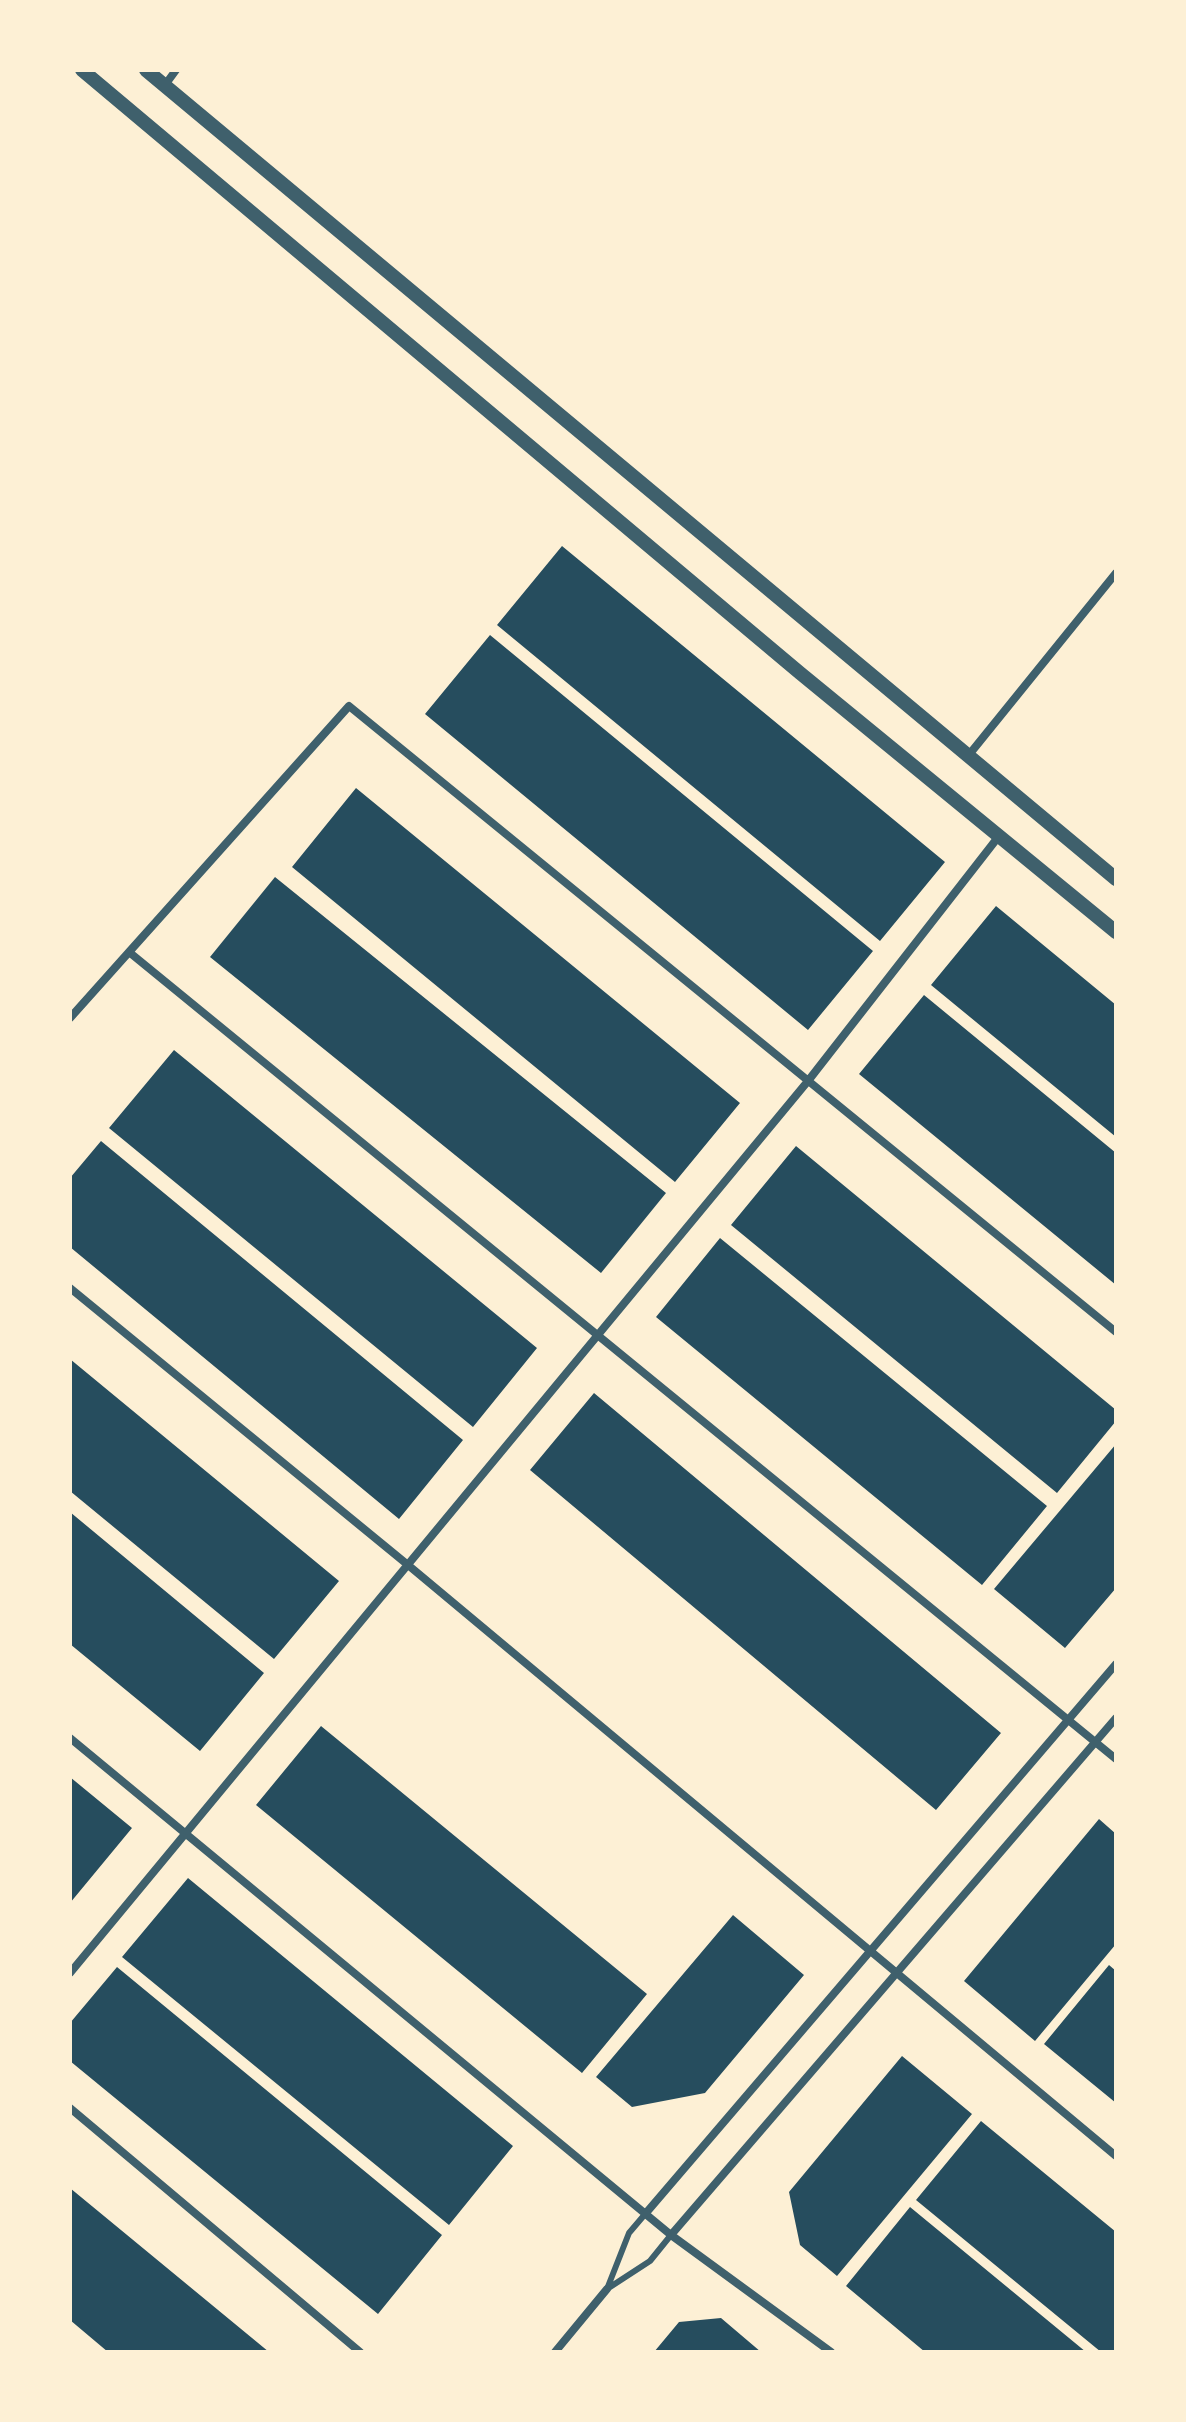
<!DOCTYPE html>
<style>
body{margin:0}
#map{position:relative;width:1186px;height:2422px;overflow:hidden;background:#fdf0d5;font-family:Ubuntu,sans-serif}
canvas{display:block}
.frame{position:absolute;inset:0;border:72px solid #fdf0d5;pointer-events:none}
</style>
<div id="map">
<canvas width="1186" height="2422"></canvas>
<div class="frame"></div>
</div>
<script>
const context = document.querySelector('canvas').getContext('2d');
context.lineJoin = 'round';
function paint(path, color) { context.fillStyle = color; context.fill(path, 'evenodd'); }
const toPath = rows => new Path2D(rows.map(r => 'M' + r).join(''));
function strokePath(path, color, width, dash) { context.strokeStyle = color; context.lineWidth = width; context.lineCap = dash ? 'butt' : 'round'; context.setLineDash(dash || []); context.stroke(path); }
const building = toPath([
 [562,546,945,862,880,941,497,625],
 [490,635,873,951,808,1030,425,714],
 [356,788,740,1103,675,1182,292,867],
 [275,877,666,1193,601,1273,210,957],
 [996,906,1116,1005,1116,1137,931,985],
 [924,995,1116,1153,1116,1285,859,1074],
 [174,1050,537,1348,473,1427,109,1128],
 [101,1141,463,1440,399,1519,70,1247,70,1178],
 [796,1146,1116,1410,1116,1421,1057,1493,731,1225],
 [720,1238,1047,1506,982,1585,656,1317],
 [70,1359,339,1581,274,1659,70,1491],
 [594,1393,1001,1733,936,1810,530,1470],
 [1116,1444,1116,1588,1065,1648,994,1589],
 [70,1512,264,1673,200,1751,70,1644],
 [321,1726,647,1994,582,2073,256,1805],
 [70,1777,132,1828,70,1903],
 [1099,1819,1116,1834,1116,1944,1035,2041,964,1981],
 [188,1878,513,2146,449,2225,122,1957],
 [733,1915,804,1975,705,2093,632,2107,596,2077],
 [1109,1965,1116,1971,1116,2103,1044,2044],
 [117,1967,442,2235,378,2314,70,2061,70,2023],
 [902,2056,972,2114,837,2276,800,2245,789,2192],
 [981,2121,1116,2232,1116,2352,1101,2352,916,2200],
 [70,2188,269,2352,108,2352,70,2320],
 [910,2207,1086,2352,925,2352,846,2286],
 [721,2318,761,2352,654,2352,679,2322]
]);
const service = toPath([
 [646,2213,629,2233,607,2289,650,2261,671,2235]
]);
const minor = toPath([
 [165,85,176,70],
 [968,756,1116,573],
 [129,952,1116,1759],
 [70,1018,349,706,1116,1332],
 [70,1288,408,1565,1116,2156],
 [70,1738,671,2235,831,2352],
 [70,1973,808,1081,999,836],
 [70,2108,360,2352],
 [646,2213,1116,1664],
 [671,2235,1116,1718],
 [555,2352,607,2289]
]);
const tertiary = toPath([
 [82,70,800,673,1116,932],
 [146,70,1116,879]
]);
paint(building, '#264d5e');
strokePath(service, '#3f606c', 6);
strokePath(minor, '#3f606c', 8);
strokePath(tertiary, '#3f606c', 14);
</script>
